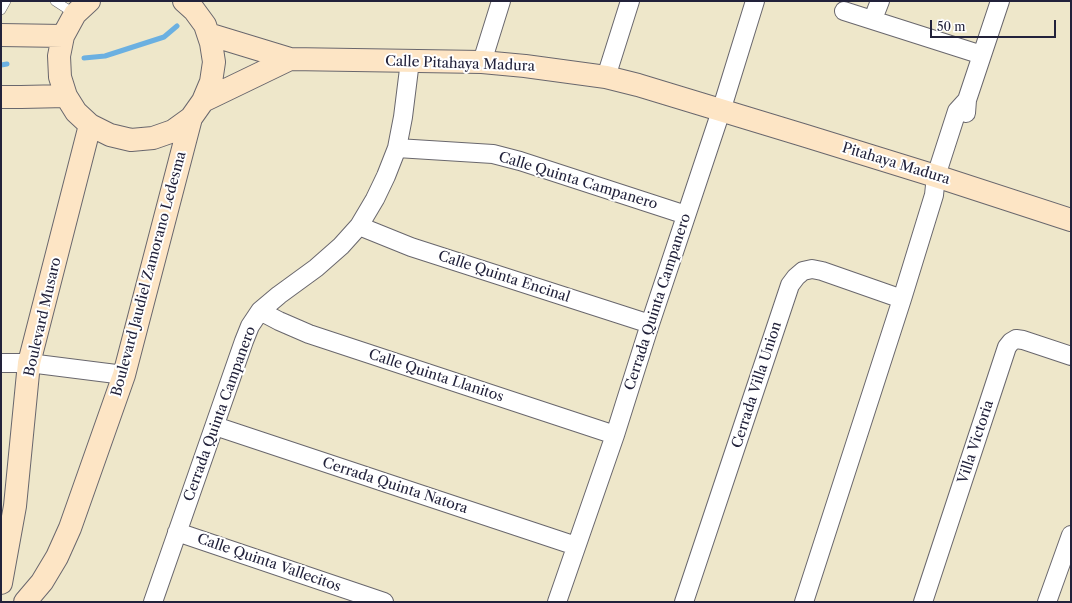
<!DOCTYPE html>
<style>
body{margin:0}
#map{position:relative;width:1072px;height:603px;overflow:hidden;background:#eee7ca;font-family:"Libre Caslon Text",serif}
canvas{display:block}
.frame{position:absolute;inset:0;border:2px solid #22223b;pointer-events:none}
.scale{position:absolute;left:930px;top:20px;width:126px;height:18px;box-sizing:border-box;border:2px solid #22223b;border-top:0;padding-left:5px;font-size:12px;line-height:14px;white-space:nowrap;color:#22223b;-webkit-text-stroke:3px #fff;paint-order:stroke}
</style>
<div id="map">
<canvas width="1072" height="603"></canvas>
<div class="frame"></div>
<div class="scale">50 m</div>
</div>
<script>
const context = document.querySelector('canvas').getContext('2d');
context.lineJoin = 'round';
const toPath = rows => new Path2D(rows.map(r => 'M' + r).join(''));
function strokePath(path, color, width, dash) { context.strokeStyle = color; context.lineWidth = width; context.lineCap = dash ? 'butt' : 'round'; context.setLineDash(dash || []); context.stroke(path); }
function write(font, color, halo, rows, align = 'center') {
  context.font = font + ' "Libre Caslon Text",serif'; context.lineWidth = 4; context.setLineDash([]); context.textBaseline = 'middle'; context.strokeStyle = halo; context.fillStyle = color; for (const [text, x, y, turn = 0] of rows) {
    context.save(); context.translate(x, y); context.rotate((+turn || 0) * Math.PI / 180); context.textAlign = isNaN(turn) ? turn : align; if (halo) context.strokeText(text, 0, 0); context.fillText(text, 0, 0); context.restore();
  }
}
const stream = toPath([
 [84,58,105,56,164,37,177,26],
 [1,65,7,64]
]);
const lane = toPath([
 [55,1,75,14],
 [1,10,6,1]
]);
const street = toPath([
 [844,11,982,55],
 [873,19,880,1],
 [482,62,501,1],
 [606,77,630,1],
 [966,113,967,100,1000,1],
 [397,148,493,154,520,161,686,215],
 [359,226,411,247,650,324],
 [260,311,279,321,309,334,615,435],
 [1,363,29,363,124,375],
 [215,426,576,546],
 [177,532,384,602],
 [153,602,244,341,250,326,260,311,279,295,316,268,341,246,359,226,375,199,386,176,397,148,403,117,410,61],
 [557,602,615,435,650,324,721,111,755,1],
 [684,602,790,285,796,277,803,271,812,269,822,271,902,299],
 [804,602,902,299,934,195,936,176,957,111,967,100],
 [923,602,1007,347,1011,342,1016,339,1023,340,1071,356],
 [1047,602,1071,535]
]);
const secondary = toPath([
 [89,1,75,14,63,36,59,56,60,77,66,96,76,112,90,125,110,135,131,140,153,138,173,131,191,118,203,101,211,82,214,62,211,43,205,25,194,10,184,1],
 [208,34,290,59,482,62,525,66,606,77,638,85,806,136,945,179,1071,220],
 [1,35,63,36],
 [1,97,21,97,66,96],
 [203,101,290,59],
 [1,583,15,506,29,363,90,125],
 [25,602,42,582,57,557,70,528,124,375,191,118]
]);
const streetNames = [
 ["Calle Pitahaya Madura",460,64,2],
 ["Pitahaya Madura",896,164,17],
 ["Calle Quinta Campanero",578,181,17],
 ["Boulevard Jaudiel Zamorano Ledesma",149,274,-75],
 ["Calle Quinta Encinal",504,277,18],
 ["Cerrada Quinta Campanero",658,302,-72],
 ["Boulevard Musaro",43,317,-77],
 ["Calle Quinta Llanitos",436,376,18],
 ["Cerrada Villa Union",757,385,-72],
 ["Cerrada Quinta Campanero",220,414,-70],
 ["Villa Victoria",976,442,-72],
 ["Cerrada Quinta Natora",395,486,18],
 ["Calle Quinta Vallecitos",269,563,19]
];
strokePath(stream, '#6bb0e1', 5);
strokePath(lane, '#69676d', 10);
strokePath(street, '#69676d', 20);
strokePath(secondary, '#69676d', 24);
strokePath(lane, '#fff', 9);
strokePath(street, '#fff', 18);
strokePath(secondary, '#fde5c5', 22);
write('14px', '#22223b', '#fff', streetNames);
</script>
